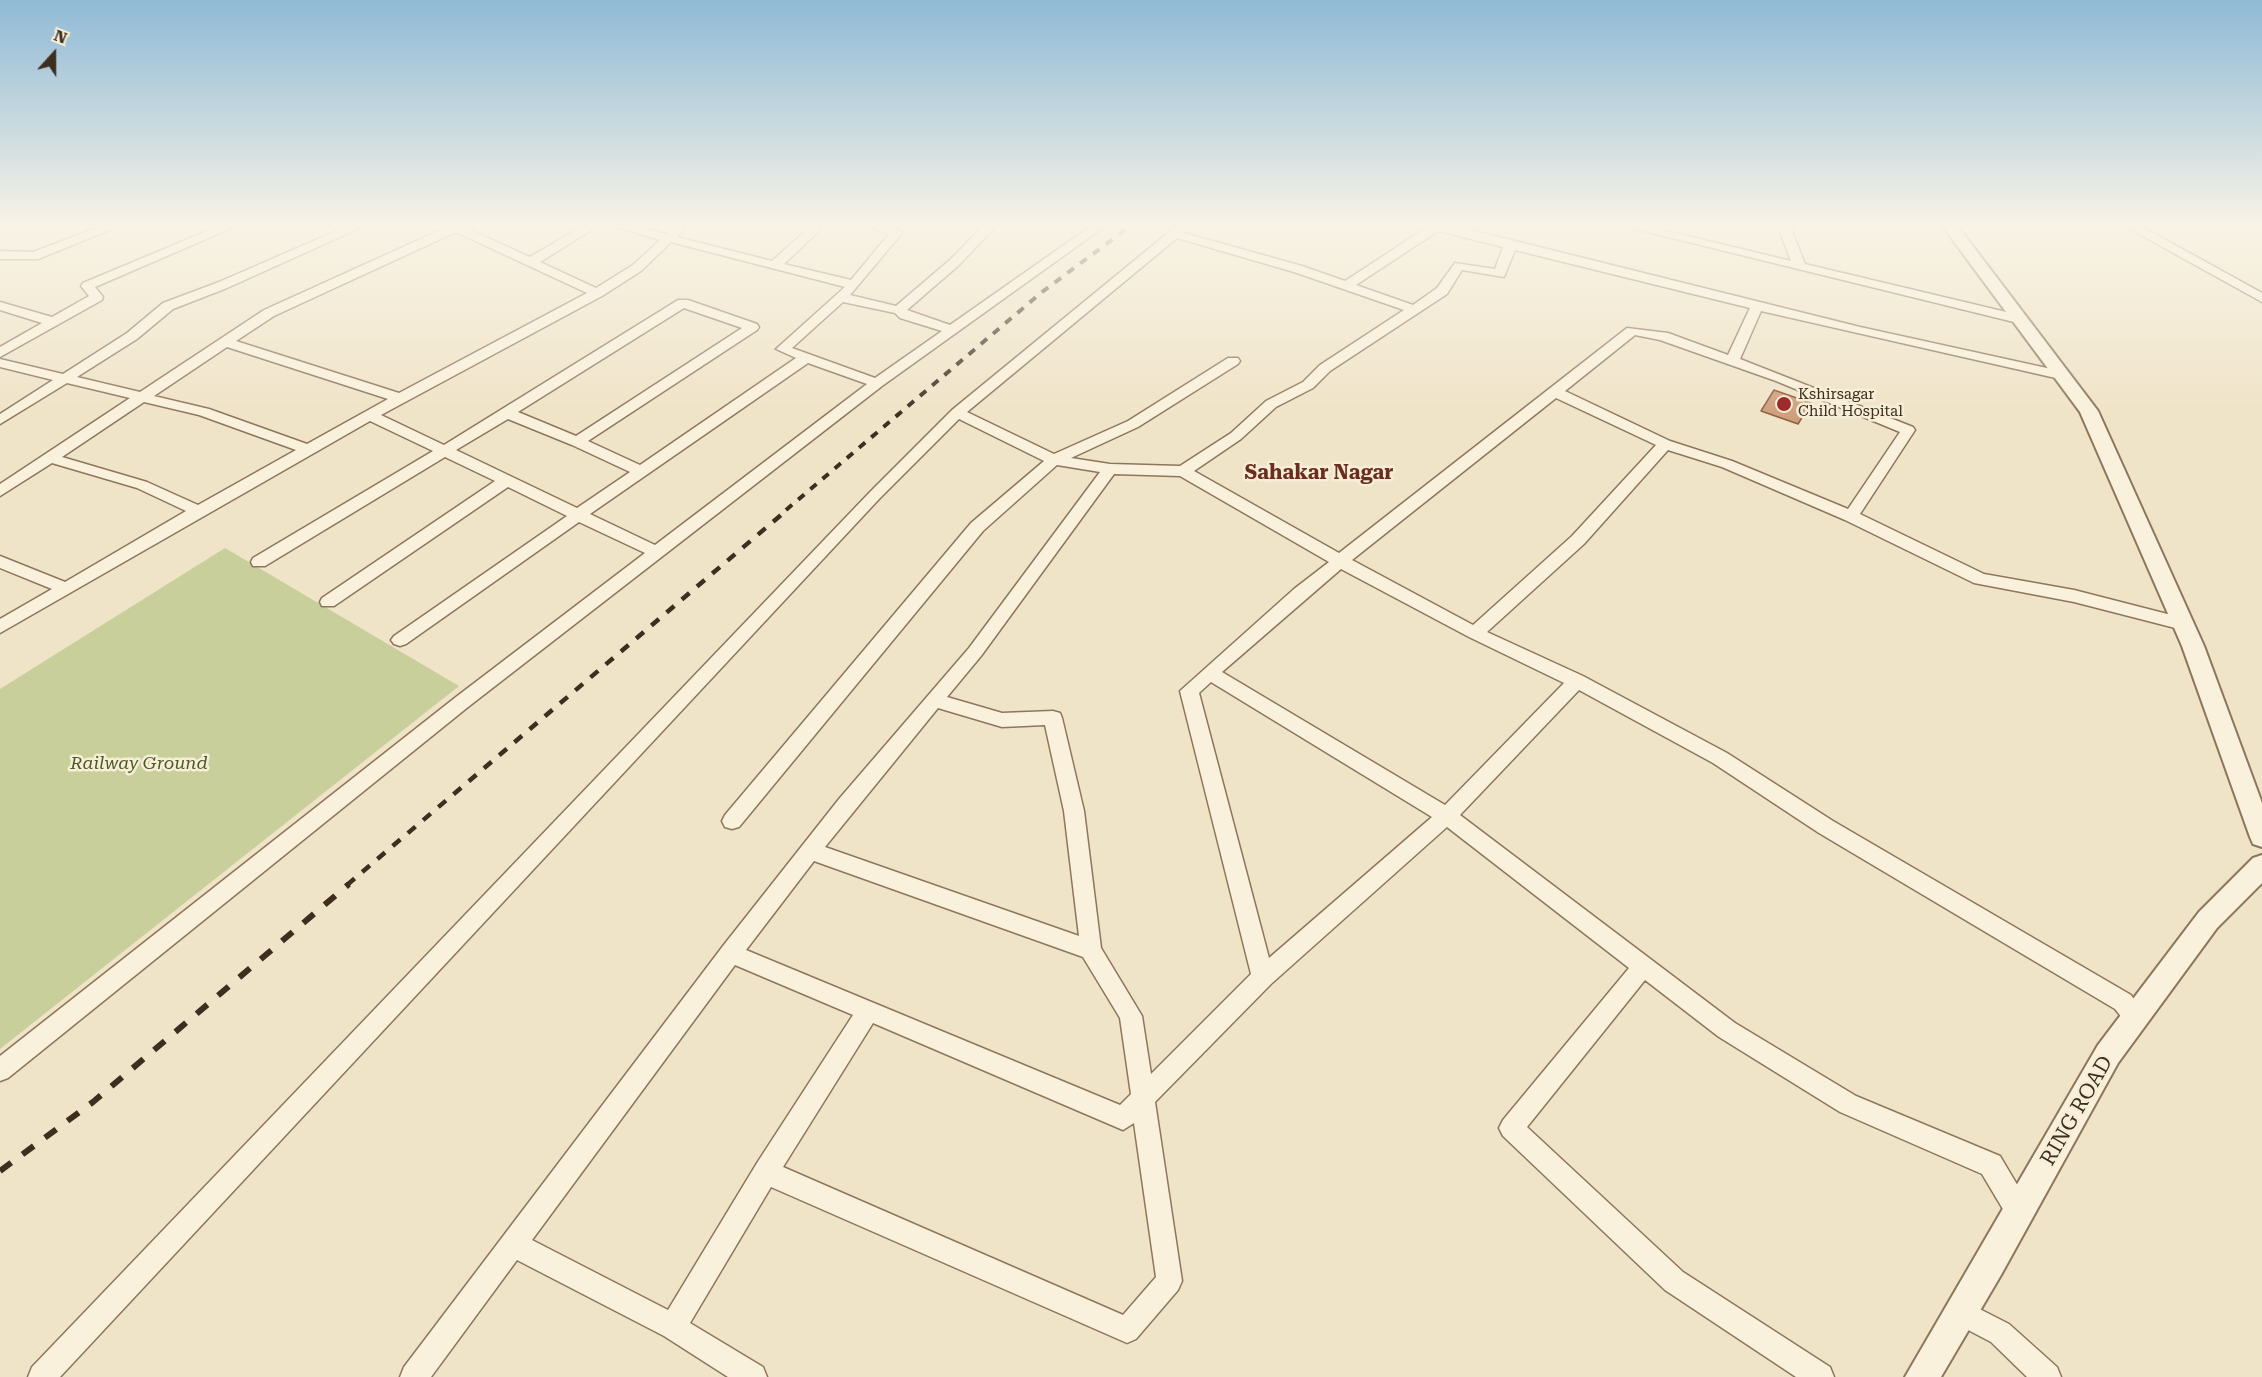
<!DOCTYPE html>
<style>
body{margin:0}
#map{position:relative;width:2262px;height:1377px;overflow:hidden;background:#f0e4c8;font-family:"Roboto Serif",serif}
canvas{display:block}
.north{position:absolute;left:24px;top:24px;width:60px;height:60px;-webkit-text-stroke:4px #f7eed8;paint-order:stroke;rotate:21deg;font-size:16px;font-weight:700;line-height:24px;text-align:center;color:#3d2e20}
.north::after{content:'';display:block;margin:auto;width:21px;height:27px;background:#3d2e20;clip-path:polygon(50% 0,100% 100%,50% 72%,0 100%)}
</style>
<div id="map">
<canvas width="2262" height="1377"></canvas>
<div class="north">N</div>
</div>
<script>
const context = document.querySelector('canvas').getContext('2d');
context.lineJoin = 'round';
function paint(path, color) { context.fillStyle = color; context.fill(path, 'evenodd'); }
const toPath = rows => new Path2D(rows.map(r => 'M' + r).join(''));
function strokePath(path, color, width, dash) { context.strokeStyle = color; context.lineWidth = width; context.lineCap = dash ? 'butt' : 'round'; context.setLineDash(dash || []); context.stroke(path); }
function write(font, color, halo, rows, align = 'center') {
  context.font = font + ' "Roboto Serif",serif'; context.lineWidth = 5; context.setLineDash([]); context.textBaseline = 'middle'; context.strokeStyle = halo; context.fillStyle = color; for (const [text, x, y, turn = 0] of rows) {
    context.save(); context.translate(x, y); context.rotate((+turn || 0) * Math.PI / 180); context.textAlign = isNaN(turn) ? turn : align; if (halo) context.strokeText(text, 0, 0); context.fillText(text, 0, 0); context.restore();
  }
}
const green = toPath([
 [225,548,459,686,0,1049,0,689]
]);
const building = toPath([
 [1774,390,1811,403,1798,424,1761,411,1774,390]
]);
const minor = toPath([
 [107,224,125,224,38,259,0,259,0,251,33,252,107,224],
 [224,224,241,224,95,287,103,297,102,300,0,357,0,347,42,323,0,310,0,302,52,317,89,296,81,286,83,283,224,224],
 [352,224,369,224,227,288,173,309,137,339,77,377,140,392,264,310,447,227,445,224,470,224,466,228,530,257,586,224,601,224,540,262,596,288,633,265,660,240,606,224,628,224,666,234,676,224,689,224,677,237,772,261,813,224,826,224,784,264,851,280,889,234,862,224,883,224,903,232,850,295,896,306,951,259,985,224,998,224,959,265,907,310,950,325,1094,224,1108,224,882,386,468,707,8,1078,0,1081,0,1056,456,697,645,553,579,522,406,644,400,646,394,644,391,640,394,636,567,516,508,487,334,606,322,606,320,602,322,598,495,481,445,457,265,566,253,566,251,562,253,558,433,451,370,421,0,633,0,619,52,589,0,568,0,556,65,582,186,511,137,488,52,463,0,496,0,484,130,398,67,383,0,424,0,414,53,380,0,367,0,359,63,374,127,333,163,303,219,282,352,224],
 [456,232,587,293,399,393,236,341,274,316,456,232],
 [671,242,845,287,776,349,796,358,640,465,588,441,757,330,759,327,757,324,688,300,678,300,444,445,381,415,602,296,641,271,671,242],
 [843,302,895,313,900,318,942,331,875,378,792,348,843,302],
 [684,308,742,328,576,436,518,412,684,308],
 [227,347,388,399,307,444,209,409,154,396,227,347],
 [808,363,867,384,655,545,590,514,808,363],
 [144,402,199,415,296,450,198,505,147,482,62,457,144,402],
 [508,419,572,445,630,472,577,508,456,450,508,419],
 [1179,224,1193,224,1184,233,1302,266,1345,281,1432,224,1447,224,1860,327,2065,372,2067,375,2065,378,2060,379,1761,311,1740,359,1913,427,1915,430,1860,514,1984,574,2074,590,2183,618,2189,620,2192,624,2189,628,2183,630,2074,602,1974,583,1845,520,1722,467,1668,450,1584,544,1487,632,1583,676,1727,753,1833,821,2131,995,2146,1017,2143,1024,2135,1027,2127,1024,2115,1009,1819,833,1713,763,1579,690,1460,815,1735,1023,1856,1096,2000,1156,2028,1203,2031,1212,2028,1221,2019,1224,2010,1221,1982,1174,1840,1112,1719,1037,1645,980,1527,1127,1683,1272,1830,1367,1834,1377,1796,1377,1665,1290,1503,1136,1499,1128,1503,1120,1629,968,1447,827,1271,984,1155,1102,1182,1281,1178,1290,1136,1339,1127,1343,1118,1339,771,1187,690,1323,763,1367,767,1377,728,1377,664,1336,517,1260,431,1377,400,1377,404,1367,723,946,839,799,969,648,1100,472,1057,465,983,531,739,827,732,829,725,827,722,821,725,815,971,523,1044,461,959,419,880,498,60,1377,28,1377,32,1367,870,492,952,410,1179,224],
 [1438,231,1503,247,1495,269,1455,263,1437,288,1413,305,1356,285,1438,231],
 [1177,238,1294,272,1404,310,1320,365,1303,382,1266,401,1231,433,1180,466,1110,464,1071,458,1138,427,1238,364,1240,361,1238,358,1228,358,1128,421,1054,454,967,412,1177,238],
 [1515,250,1750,308,1728,355,1668,333,1627,328,1339,553,1194,471,1241,439,1276,407,1313,388,1330,371,1447,294,1462,270,1504,277,1515,250],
 [1635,335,1660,340,1776,381,1900,432,1848,509,1732,461,1670,441,1565,391,1635,335],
 [1556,398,1656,445,1572,536,1473,625,1352,560,1556,398],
 [1114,474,1180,476,1329,562,1294,589,1180,691,1251,974,1151,1074,1142,1016,1101,948,1084,811,1062,718,1060,713,1053,711,1002,713,947,697,981,656,1114,474],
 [1341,569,1469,637,1564,683,1445,805,1222,672,1341,569],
 [1211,682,1432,817,1269,958,1199,693,1211,682],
 [938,708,1002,727,1045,725,1064,811,1079,936,825,847,938,708],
 [814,861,1083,957,1120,1018,1131,1094,1120,1105,746,950,814,861],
 [735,965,853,1015,757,1163,668,1310,532,1240,735,965],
 [873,1023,1123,1130,1134,1123,1156,1277,1123,1315,783,1167,873,1023],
 [1615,224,1638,224,1791,261,1777,224,1789,224,1805,264,2023,316,2025,319,2018,323,1615,224],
 [2121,224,2137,224,2262,293,2262,302,2121,224],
 [1960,1299,2009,1324,2057,1367,2061,1377,2027,1377,1991,1342,1951,1321,1947,1312,1951,1303,1960,1299]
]);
const tertiary = toPath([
 [1941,224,1956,224,2098,411,2204,646,2262,803,2262,847,2253,844,2250,837,2182,646,2080,412,1941,224],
 [2262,855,2262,883,2217,928,2118,1063,2001,1275,1941,1377,1905,1377,2098,1045,2199,912,2253,858,2262,855]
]);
const railFar2 = toPath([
 [786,510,1042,292,1133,224]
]);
const railFar1 = toPath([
 [347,885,788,509]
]);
const rail = toPath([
 [0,1171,93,1102,349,884]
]);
const markers = [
 [1784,404,8,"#9e2a2b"]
];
const farPoinames = [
 ["Kshirsagar",1798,395],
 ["Child Hospital",1798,412]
];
const parkNames = [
 ["Railway Ground",139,764]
];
const neighbourhoodNames = [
 ["Sahakar Nagar",1319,473]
];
const nearStreetnames = [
 ["RING ROAD",2077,1111,-60]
];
paint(green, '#c9cf9b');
paint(building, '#cf9f7d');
strokePath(building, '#8d5f41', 1.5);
strokePath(minor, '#8d765c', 3);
strokePath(tertiary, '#8d765c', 4);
paint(minor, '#faf1dc');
paint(tertiary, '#faf1dc');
strokePath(railFar2, '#3d2e20', 4, [8, 8]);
strokePath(railFar1, '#3d2e20', 4.5, [10, 10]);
strokePath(rail, '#3d2e20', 6, [14, 14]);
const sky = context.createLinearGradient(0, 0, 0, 417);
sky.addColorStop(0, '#8fbad6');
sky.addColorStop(0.54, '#f8f3e6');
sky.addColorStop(1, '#f8f3e600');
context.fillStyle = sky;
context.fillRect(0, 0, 2262, 417);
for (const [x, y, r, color] of markers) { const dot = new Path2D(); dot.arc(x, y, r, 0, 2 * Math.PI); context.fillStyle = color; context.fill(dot); strokePath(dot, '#f7eed8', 2); }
write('15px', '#3d2e20', '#f7eed8', farPoinames, 'left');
write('italic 18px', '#4d5a26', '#f7eed8', parkNames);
write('bold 20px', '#6b2e1e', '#f7eed8', neighbourhoodNames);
write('21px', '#3d2e20', '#f7eed8', nearStreetnames);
</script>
